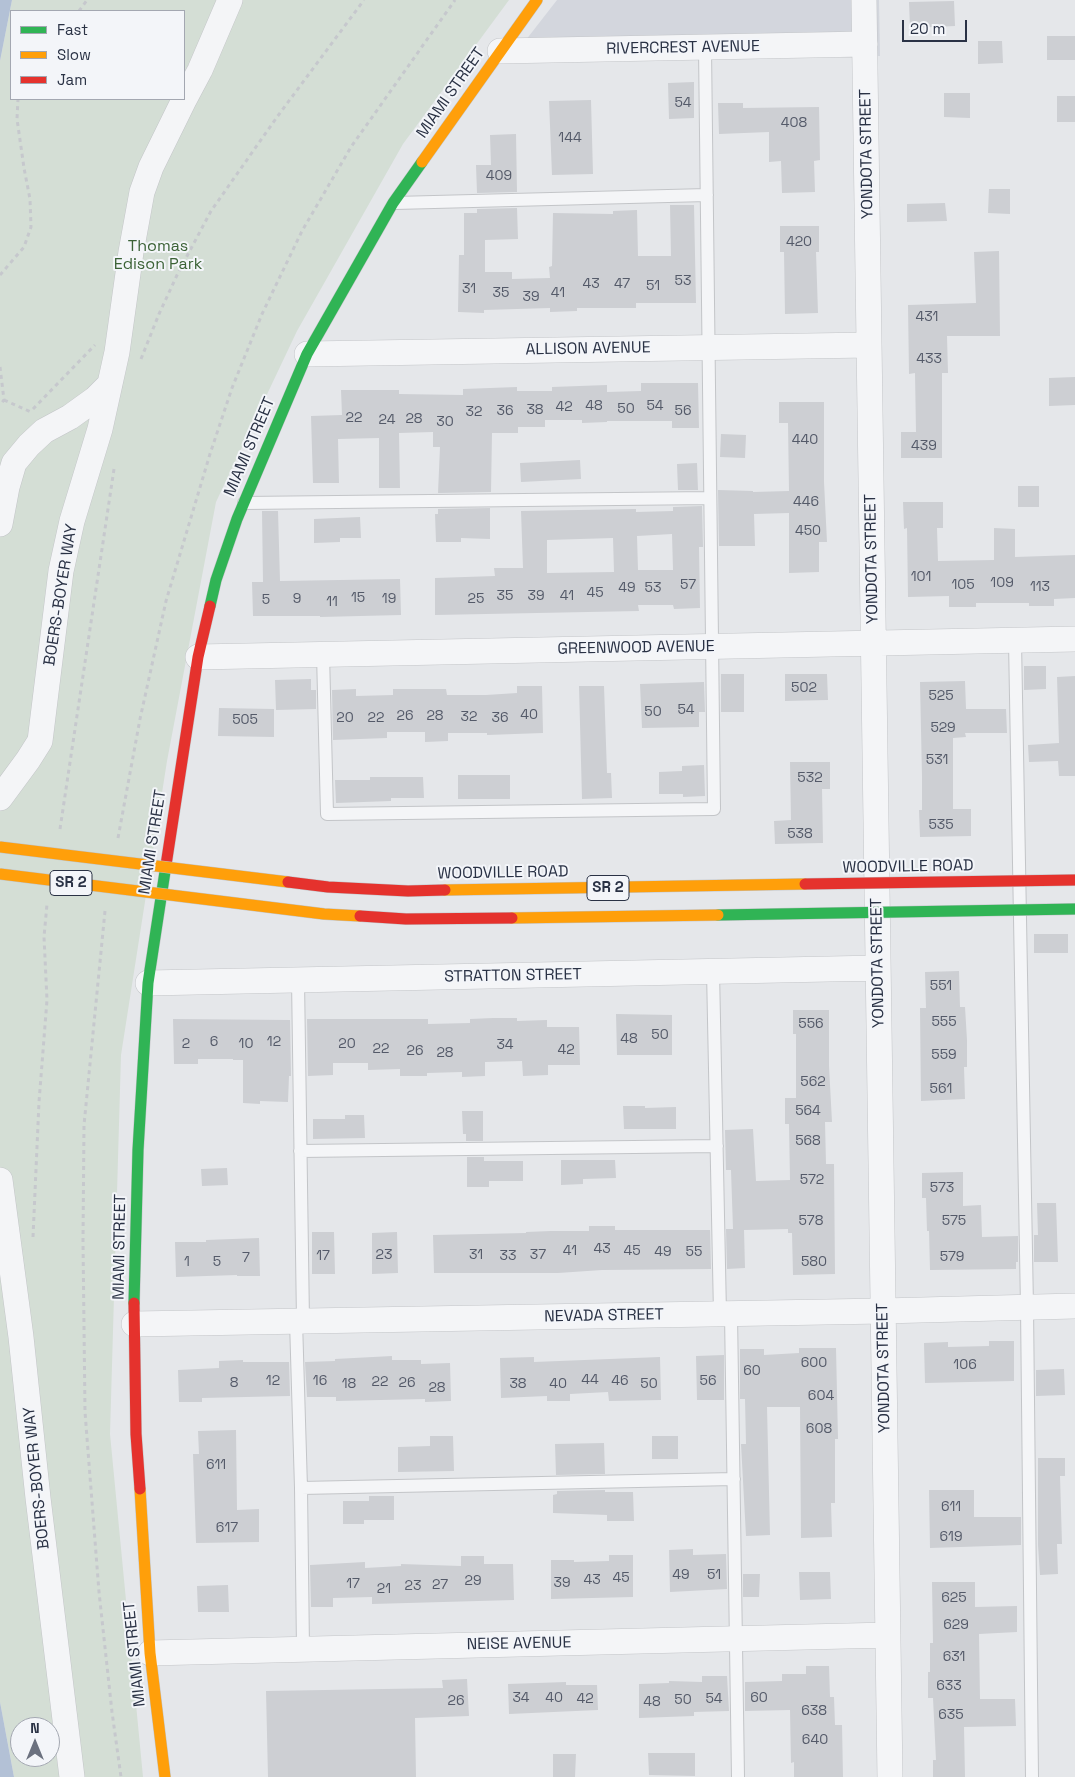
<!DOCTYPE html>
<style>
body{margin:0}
#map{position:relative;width:1075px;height:1777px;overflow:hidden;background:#e5e7ea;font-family:"Space Grotesk",sans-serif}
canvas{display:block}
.legend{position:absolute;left:10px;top:10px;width:175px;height:90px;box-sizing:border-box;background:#f3f5f9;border:1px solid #a3a7b1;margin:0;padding:6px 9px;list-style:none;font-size:15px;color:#2a3245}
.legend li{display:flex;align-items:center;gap:10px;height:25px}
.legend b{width:25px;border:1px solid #a3a7b1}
.north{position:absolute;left:10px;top:1717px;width:50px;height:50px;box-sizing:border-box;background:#f3f5f9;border:1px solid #a3a7b1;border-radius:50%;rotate:0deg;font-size:14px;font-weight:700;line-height:20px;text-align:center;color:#2a3245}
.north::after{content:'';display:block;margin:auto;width:18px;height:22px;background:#6b717f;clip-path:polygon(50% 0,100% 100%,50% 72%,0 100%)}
.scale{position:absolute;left:902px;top:20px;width:65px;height:22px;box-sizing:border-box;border:2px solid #2a3245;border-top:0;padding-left:6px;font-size:15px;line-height:18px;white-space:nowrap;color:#2a3245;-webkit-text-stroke:4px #f3f5f9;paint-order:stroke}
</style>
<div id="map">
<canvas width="1075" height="1777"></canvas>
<ul class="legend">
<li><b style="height:6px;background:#30b455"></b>Fast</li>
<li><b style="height:6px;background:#ff9f0a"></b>Slow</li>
<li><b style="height:6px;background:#e5322d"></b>Jam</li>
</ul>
<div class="north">N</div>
<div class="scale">20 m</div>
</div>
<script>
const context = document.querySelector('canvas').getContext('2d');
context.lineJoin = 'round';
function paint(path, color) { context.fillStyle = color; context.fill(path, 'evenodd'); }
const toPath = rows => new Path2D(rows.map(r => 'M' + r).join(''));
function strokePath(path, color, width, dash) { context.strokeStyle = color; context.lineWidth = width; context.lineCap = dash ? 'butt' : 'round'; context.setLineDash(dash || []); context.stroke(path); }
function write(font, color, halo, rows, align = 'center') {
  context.font = font + ' "Space Grotesk",sans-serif'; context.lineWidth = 4; context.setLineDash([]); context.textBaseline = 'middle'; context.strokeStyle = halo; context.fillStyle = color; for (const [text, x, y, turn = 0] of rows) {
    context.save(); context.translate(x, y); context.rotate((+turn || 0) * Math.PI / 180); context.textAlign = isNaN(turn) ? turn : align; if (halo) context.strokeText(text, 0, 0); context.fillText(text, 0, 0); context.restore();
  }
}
const built = toPath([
 [557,0,879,0,880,56,515,54]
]);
const green = toPath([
 [12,0,509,0,403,144,297,331,216,502,167,761,121,1055,110,1434,143,1777,14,1777,0,1702,0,61],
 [11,11,184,11,184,99,11,99],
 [20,1727,50,1727,50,1757,20,1757]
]);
const water = toPath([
 [0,0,12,0,0,61],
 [0,1702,14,1777,0,1777]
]);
const building = toPath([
 [954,1,955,26,910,28,909,2],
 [1047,36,1075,36,1075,60,1047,60],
 [978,41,1002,41,1003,63,978,64],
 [694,82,694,118,669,119,668,83],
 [944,93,970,93,970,118,944,117],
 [1057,96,1075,96,1075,122,1057,122],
 [591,100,593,174,552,175,549,101],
 [718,103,743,103,743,108,819,107,820,160,814,161,815,192,782,193,781,161,769,162,769,132,719,134],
 [516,134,517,192,477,193,476,165,491,165,490,135],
 [989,189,1010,189,1010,214,988,213],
 [945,203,947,221,907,222,907,204],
 [670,205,694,205,696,303,636,303,636,308,577,308,577,311,550,312,550,308,484,310,484,313,458,312,459,255,464,255,464,213,477,213,477,209,517,208,518,239,485,240,485,272,512,272,512,279,550,278,549,267,552,266,553,213,613,214,613,211,637,210,638,256,671,256],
 [780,226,819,226,819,252,816,252,818,313,785,314,784,252,780,252],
 [999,251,1000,336,947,336,948,373,942,373,942,458,901,458,901,432,916,432,915,373,909,374,908,305,976,303,974,252],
 [1075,377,1075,405,1049,406,1049,378],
 [641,383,698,383,699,428,672,428,672,421,607,421,607,422,582,423,582,420,545,420,545,427,518,427,518,433,492,433,491,492,438,493,440,447,433,447,433,432,399,433,400,488,379,488,379,438,338,439,339,483,313,483,311,416,342,415,341,390,399,390,399,394,463,395,463,389,517,387,517,391,552,391,552,387,607,385,607,392,641,391],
 [779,402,824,402,824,482,827,542,819,542,819,572,789,573,789,513,754,514,755,546,719,546,718,490,753,491,753,492,789,491,788,423,779,423],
 [721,434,746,435,745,458,720,457],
 [580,460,581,479,521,482,520,463],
 [697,463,698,490,702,490,678,490,677,464],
 [1018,486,1039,486,1039,507,1018,507],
 [903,502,943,502,943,528,937,528,938,561,994,560,994,528,1015,529,1015,557,1075,555,1075,598,1054,599,1054,606,1029,606,1029,603,976,603,976,607,949,607,949,596,908,597,907,528,904,529],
 [702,506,703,547,699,547,700,608,674,609,673,605,638,605,639,611,435,615,435,578,495,576,494,568,523,568,521,511,636,509,636,512,673,511,673,507],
 [672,534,673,570,638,570,637,536],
 [613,538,614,572,547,573,547,540],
 [490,508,490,539,461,538,461,542,436,542,435,514,438,514,438,509],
 [262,511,278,511,280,581,400,579,401,615,320,617,320,616,253,616,252,582,263,582],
 [360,517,361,538,340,538,340,542,314,543,314,519],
 [1024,666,1046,666,1046,689,1024,690],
 [721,674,744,674,744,712,721,712],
 [785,674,827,674,828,700,785,701],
 [1075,676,1075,776,1059,776,1058,761,1029,762,1028,745,1059,743,1057,677],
 [311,679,311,690,316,690,316,709,276,710,275,680],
 [965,681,966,709,1006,709,1007,733,965,733,966,737,953,738,953,809,971,809,971,836,920,837,919,810,922,810,922,777,920,682],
 [704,682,705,712,699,712,699,727,642,728,640,684],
 [517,686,542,686,543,733,487,735,487,733,448,733,448,741,425,742,425,732,387,732,387,738,333,740,332,690,356,689,356,696,393,695,393,689,446,689,447,695,486,695,517,693],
 [579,686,604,686,607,773,611,773,612,798,582,799],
 [219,708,274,709,274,737,218,736],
 [790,762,830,762,830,789,822,789,823,843,775,844,774,821,791,820],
 [704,765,705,796,683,797,683,794,659,794,659,772,682,771,682,766],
 [458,775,510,775,510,799,458,799],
 [370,777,423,777,424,798,391,798,391,801,336,803,335,780,370,780],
 [1034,934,1068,934,1068,953,1034,953],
 [959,971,960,1007,965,1007,967,1040,967,1067,964,1067,965,1099,921,1101,920,1008,926,1008,925,972],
 [793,1010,829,1010,829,1066,832,1122,825,1122,826,1164,834,1164,835,1274,793,1275,792,1233,788,1233,788,1229,744,1230,745,1268,727,1269,726,1229,733,1229,731,1170,726,1170,725,1130,753,1129,756,1181,790,1180,789,1124,785,1124,785,1098,796,1098,796,1034,793,1034],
 [616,1014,672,1015,672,1055,617,1055],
 [493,1018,517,1018,517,1021,547,1020,547,1027,579,1027,580,1065,548,1065,548,1075,523,1076,522,1061,485,1062,485,1076,462,1077,462,1072,427,1073,427,1076,400,1076,400,1069,368,1070,368,1063,333,1063,333,1075,308,1076,307,1019,428,1019,428,1024,470,1023,470,1019],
 [173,1019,290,1020,291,1076,289,1076,288,1102,260,1101,260,1104,243,1103,243,1060,233,1060,233,1059,198,1059,198,1064,174,1064],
 [623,1106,645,1106,645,1108,676,1107,676,1129,624,1129],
 [462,1111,483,1111,483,1141,466,1141,466,1134,463,1134],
 [345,1115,364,1115,365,1138,313,1139,313,1119,345,1119],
 [467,1157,484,1157,484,1161,523,1161,523,1181,489,1181,489,1187,467,1187],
 [561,1160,615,1160,616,1178,583,1179,583,1184,561,1185],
 [227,1168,228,1185,202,1186,201,1169],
 [963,1172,963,1206,981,1205,982,1237,1018,1236,1018,1262,1016,1262,1016,1269,930,1270,929,1231,927,1231,926,1198,922,1198,922,1173],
 [1037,1203,1056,1203,1058,1262,1034,1262,1034,1235,1038,1235],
 [589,1226,615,1226,615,1230,710,1230,711,1269,602,1270,558,1273,434,1273,433,1235,526,1233,526,1232,551,1231,589,1231],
 [312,1232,334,1232,335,1274,312,1274],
 [397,1232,398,1273,372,1274,372,1233],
 [259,1238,260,1276,237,1276,237,1275,176,1277,175,1242,206,1242,206,1240],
 [989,1341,1014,1341,1014,1381,925,1383,924,1343,948,1342,948,1347,989,1346],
 [799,1348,836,1348,838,1439,835,1439,835,1503,831,1503,832,1537,801,1538,800,1407,767,1407,770,1535,746,1536,741,1444,746,1444,745,1399,740,1399,740,1349,764,1349,764,1355,799,1353],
 [724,1355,724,1400,697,1400,696,1356],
 [392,1356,392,1360,421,1360,421,1364,450,1363,451,1401,425,1402,425,1399,336,1401,336,1397,307,1397,305,1362,335,1361,335,1359],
 [534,1357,534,1362,660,1357,661,1400,609,1401,608,1392,570,1394,570,1401,547,1401,547,1396,501,1398,500,1358],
 [243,1360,243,1362,289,1362,290,1396,202,1398,202,1402,179,1402,178,1370,219,1368,219,1361],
 [1064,1369,1065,1395,1036,1396,1036,1370],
 [236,1430,237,1510,259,1509,259,1542,196,1543,193,1454,199,1454,198,1431],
 [430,1436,453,1436,454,1471,398,1472,398,1447,430,1446],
 [652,1436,678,1436,678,1459,652,1459],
 [604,1443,605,1474,556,1475,555,1444],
 [1038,1458,1065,1458,1065,1476,1060,1476,1062,1544,1057,1544,1058,1574,1040,1575,1038,1545],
 [605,1490,605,1492,633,1492,634,1521,607,1521,607,1515,553,1513,553,1495,557,1494,557,1491],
 [929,1490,974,1490,974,1517,1021,1517,1021,1545,930,1548],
 [369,1496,394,1496,394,1520,364,1520,364,1524,343,1524,343,1501,369,1501],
 [693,1549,693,1555,726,1554,727,1589,670,1592,669,1550],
 [609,1555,633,1555,633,1597,551,1599,551,1560,574,1560,574,1562,609,1561],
 [461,1556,484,1556,484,1564,513,1564,514,1600,372,1604,372,1597,333,1598,333,1607,311,1607,310,1565,365,1562,365,1568,401,1566,401,1564,461,1566],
 [799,1572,830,1572,831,1599,800,1600],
 [743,1574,760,1574,759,1597,743,1597],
 [932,1582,975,1582,975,1607,1017,1606,1017,1632,979,1634,979,1636,980,1699,1015,1699,1016,1726,964,1727,965,1777,933,1777,933,1760,936,1760,933,1698,928,1698,928,1672,930,1672,930,1643,933,1643],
 [228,1585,229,1612,198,1612,197,1586],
 [806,1666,829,1666,830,1697,834,1697,835,1725,842,1725,843,1777,794,1777,794,1762,791,1763,790,1710,745,1711,745,1682,782,1681,782,1674,806,1674],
 [702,1676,727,1676,729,1711,694,1712,694,1716,639,1718,639,1684,669,1683,669,1681,702,1682],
 [467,1679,469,1716,415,1718,416,1777,268,1777,266,1691,443,1688,442,1680],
 [566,1682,566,1685,597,1685,598,1710,509,1714,508,1684],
 [648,1753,695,1753,695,1776,649,1775],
 [553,1754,576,1754,575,1777,553,1777]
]);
const path = toPath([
 [79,11,87,0],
 [0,275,24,247,31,227,30,199,24,168,17,119,18,99],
 [141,359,159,314,178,273,211,211,277,117,364,0],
 [0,367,4,400,0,405],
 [4,400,31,412],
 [33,409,95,345],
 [60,829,114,469],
 [118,838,140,719,166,601,210,454,232,388,262,314,302,231,351,147,455,0],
 [105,911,84,1125,83,1241,85,1412,99,1592,112,1712,121,1777],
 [33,1237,39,1102,47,1000,44,937,47,904]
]);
const lane = toPath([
 [395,203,707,195],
 [244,503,710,498],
 [1015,641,1027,1307,1032,1777],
 [323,654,327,814,714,809,705,48],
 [713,971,720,1314],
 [298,980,303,1321],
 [300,1151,717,1146],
 [731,1314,738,1777],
 [296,1321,301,1488,303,1649],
 [301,1488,734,1479]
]);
const street = toPath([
 [864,0,890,1777],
 [500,51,865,44],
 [307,354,869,345],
 [0,524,7,487,14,463,29,445,44,431,70,417,95,399,110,384],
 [198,657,1075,639],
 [0,798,28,760,40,741,61,571,72,521,100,429,117,352,131,252,142,192,151,167,183,102,200,70,230,0],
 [148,983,878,968],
 [0,1180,21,1337,38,1498,72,1777],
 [134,1324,883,1311,1075,1306],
 [150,1653,888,1635]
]);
const fast = toPath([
 [210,606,216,580,237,519,307,354,393,203,422,162],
 [134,1303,138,1150,148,983,166,865]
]);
const slow = toPath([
 [422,162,537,0],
 [140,1489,150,1653,165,1777]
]);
const jam = toPath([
 [166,865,198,657,210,606],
 [134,1303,136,1434,140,1489]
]);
const fastBridge = toPath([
 [718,915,1075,909]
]);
const slowBridge = toPath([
 [0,847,288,882],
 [0,874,324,914,360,916],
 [445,890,805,884],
 [512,918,718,915]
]);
const jamBridge = toPath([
 [288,882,328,887,408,891,445,890],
 [805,884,1075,880],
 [360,916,406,919,512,918]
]);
const numberNames = [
 ["54",683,103],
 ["408",794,123],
 ["144",570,138],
 ["409",499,176],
 ["420",799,242],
 ["53",683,281],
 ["43",591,284],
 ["47",622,284],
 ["51",653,286],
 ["31",469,289],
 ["35",501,293],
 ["41",558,293],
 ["39",531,297],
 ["431",927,317],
 ["433",929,359],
 ["48",594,406],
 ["54",655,406],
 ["42",564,407],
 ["50",626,409],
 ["38",535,410],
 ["36",505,411],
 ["56",683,411],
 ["32",474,412],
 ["22",354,418],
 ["28",414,419],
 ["24",387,420],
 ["30",445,422],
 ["440",805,440],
 ["439",924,446],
 ["446",806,502],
 ["450",808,531],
 ["101",921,577],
 ["109",1002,583],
 ["57",688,585],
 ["105",963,585],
 ["113",1040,587],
 ["49",627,588],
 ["53",653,588],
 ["45",595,593],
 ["35",505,596],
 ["39",536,596],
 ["41",567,596],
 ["15",358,598],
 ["9",297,599],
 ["19",389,599],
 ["25",476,599],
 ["5",266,600],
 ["11",332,602],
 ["502",804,688],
 ["525",941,696],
 ["54",686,710],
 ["50",653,712],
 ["40",529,715],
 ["26",405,716],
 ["28",435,716],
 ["32",469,717],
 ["20",345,718],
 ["22",376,718],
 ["36",500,718],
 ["505",245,720],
 ["529",943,728],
 ["531",937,760],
 ["532",810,778],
 ["535",941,825],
 ["538",800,834],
 ["551",941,986],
 ["555",944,1022],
 ["556",811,1024],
 ["50",660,1035],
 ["48",629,1039],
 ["6",214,1042],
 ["12",274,1042],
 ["2",186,1044],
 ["10",246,1044],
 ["20",347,1044],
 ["34",505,1045],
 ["22",381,1049],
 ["42",566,1050],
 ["26",415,1051],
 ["28",445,1053],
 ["559",944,1055],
 ["562",813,1082],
 ["561",941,1089],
 ["564",808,1111],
 ["568",808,1141],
 ["572",812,1180],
 ["573",942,1188],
 ["578",811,1221],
 ["575",954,1221],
 ["43",602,1249],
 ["41",570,1251],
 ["45",632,1251],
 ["49",663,1252],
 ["55",694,1252],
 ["23",384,1255],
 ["31",476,1255],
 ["37",538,1255],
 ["17",323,1256],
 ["33",508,1256],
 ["579",952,1257],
 ["7",246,1258],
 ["1",187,1262],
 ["5",217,1262],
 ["580",814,1262],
 ["600",814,1363],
 ["106",965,1365],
 ["60",752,1371],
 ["44",590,1380],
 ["12",273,1381],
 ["16",320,1381],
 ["46",620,1381],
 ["56",708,1381],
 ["22",380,1382],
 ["8",234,1383],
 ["26",407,1383],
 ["18",349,1384],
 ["38",518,1384],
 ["40",558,1384],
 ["50",649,1384],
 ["28",437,1388],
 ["604",821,1396],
 ["608",819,1429],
 ["611",216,1465],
 ["611",951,1507],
 ["617",227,1528],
 ["619",951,1537],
 ["49",681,1575],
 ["51",714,1575],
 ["45",621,1578],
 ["43",592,1580],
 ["29",473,1581],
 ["39",562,1583],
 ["17",353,1584],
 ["27",440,1585],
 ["23",413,1586],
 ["21",384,1589],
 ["625",954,1598],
 ["629",956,1625],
 ["631",954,1657],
 ["633",949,1686],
 ["34",521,1698],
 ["40",554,1698],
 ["60",759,1698],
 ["42",585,1699],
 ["54",714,1699],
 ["50",683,1700],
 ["26",456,1701],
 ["48",652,1702],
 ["638",814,1711],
 ["635",951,1715],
 ["640",815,1740]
];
const shields = [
 [71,883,42],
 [608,888,42]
];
const shieldNames = [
 ["SR 2",71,883],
 ["SR 2",608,888]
];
const streetNames = [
 ["RIVERCREST AVENUE",683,48,-1],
 ["MIAMI STREET",451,93,-55],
 ["YONDOTA STREET",867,154,-91],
 ["ALLISON AVENUE",588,349,-1],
 ["MIAMI STREET",250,447,-67],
 ["YONDOTA STREET",872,559,-91],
 ["BOERS-BOYER WAY",61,595,-81],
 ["GREENWOOD AVENUE",636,648,-1],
 ["MIAMI STREET",153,842,-81],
 ["WOODVILLE ROAD",908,867,-1],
 ["WOODVILLE ROAD",503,873,-1],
 ["YONDOTA STREET",878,963,-91],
 ["STRATTON STREET",513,976,-1],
 ["MIAMI STREET",120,1247,-89],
 ["NEVADA STREET",604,1316,-1],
 ["YONDOTA STREET",884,1368,-91],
 ["BOERS-BOYER WAY",37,1478,-96],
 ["NEISE AVENUE",519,1644,-1],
 ["MIAMI STREET",135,1654,-96]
];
const parkNames = [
 ["Thomas",158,247],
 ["Edison Park",158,265]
];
paint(built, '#d3d6dd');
paint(green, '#d4ded5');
paint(water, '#b3c1d6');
paint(building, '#cdcfd3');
strokePath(lane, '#c3c5c8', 14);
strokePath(street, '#c3c5c8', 26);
strokePath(fast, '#c3c5c8', 12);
strokePath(slow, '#c3c5c8', 12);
strokePath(jam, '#c3c5c8', 12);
strokePath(path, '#c6c8cd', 3, [4, 4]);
strokePath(lane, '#f4f5f7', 12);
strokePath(street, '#f4f5f7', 25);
strokePath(fast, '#30b455', 11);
strokePath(slow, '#ff9f0a', 11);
strokePath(jam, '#e5322d', 11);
strokePath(fastBridge, '#c1c4c8', 12, []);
strokePath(slowBridge, '#c1c4c8', 12, []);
strokePath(jamBridge, '#c1c4c8', 12, []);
strokePath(fastBridge, '#30b455', 11);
strokePath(slowBridge, '#ff9f0a', 11);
strokePath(jamBridge, '#e5322d', 11);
write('14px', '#545a69', null, numberNames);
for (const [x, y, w] of shields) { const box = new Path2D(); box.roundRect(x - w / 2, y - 12.5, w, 25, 4); context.fillStyle = '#f3f5f9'; context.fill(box); strokePath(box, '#2a3245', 1); }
write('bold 15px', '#2a3245', null, shieldNames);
write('16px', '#2a3245', '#f3f5f9', streetNames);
write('16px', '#3b6236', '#f3f5f9', parkNames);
</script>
